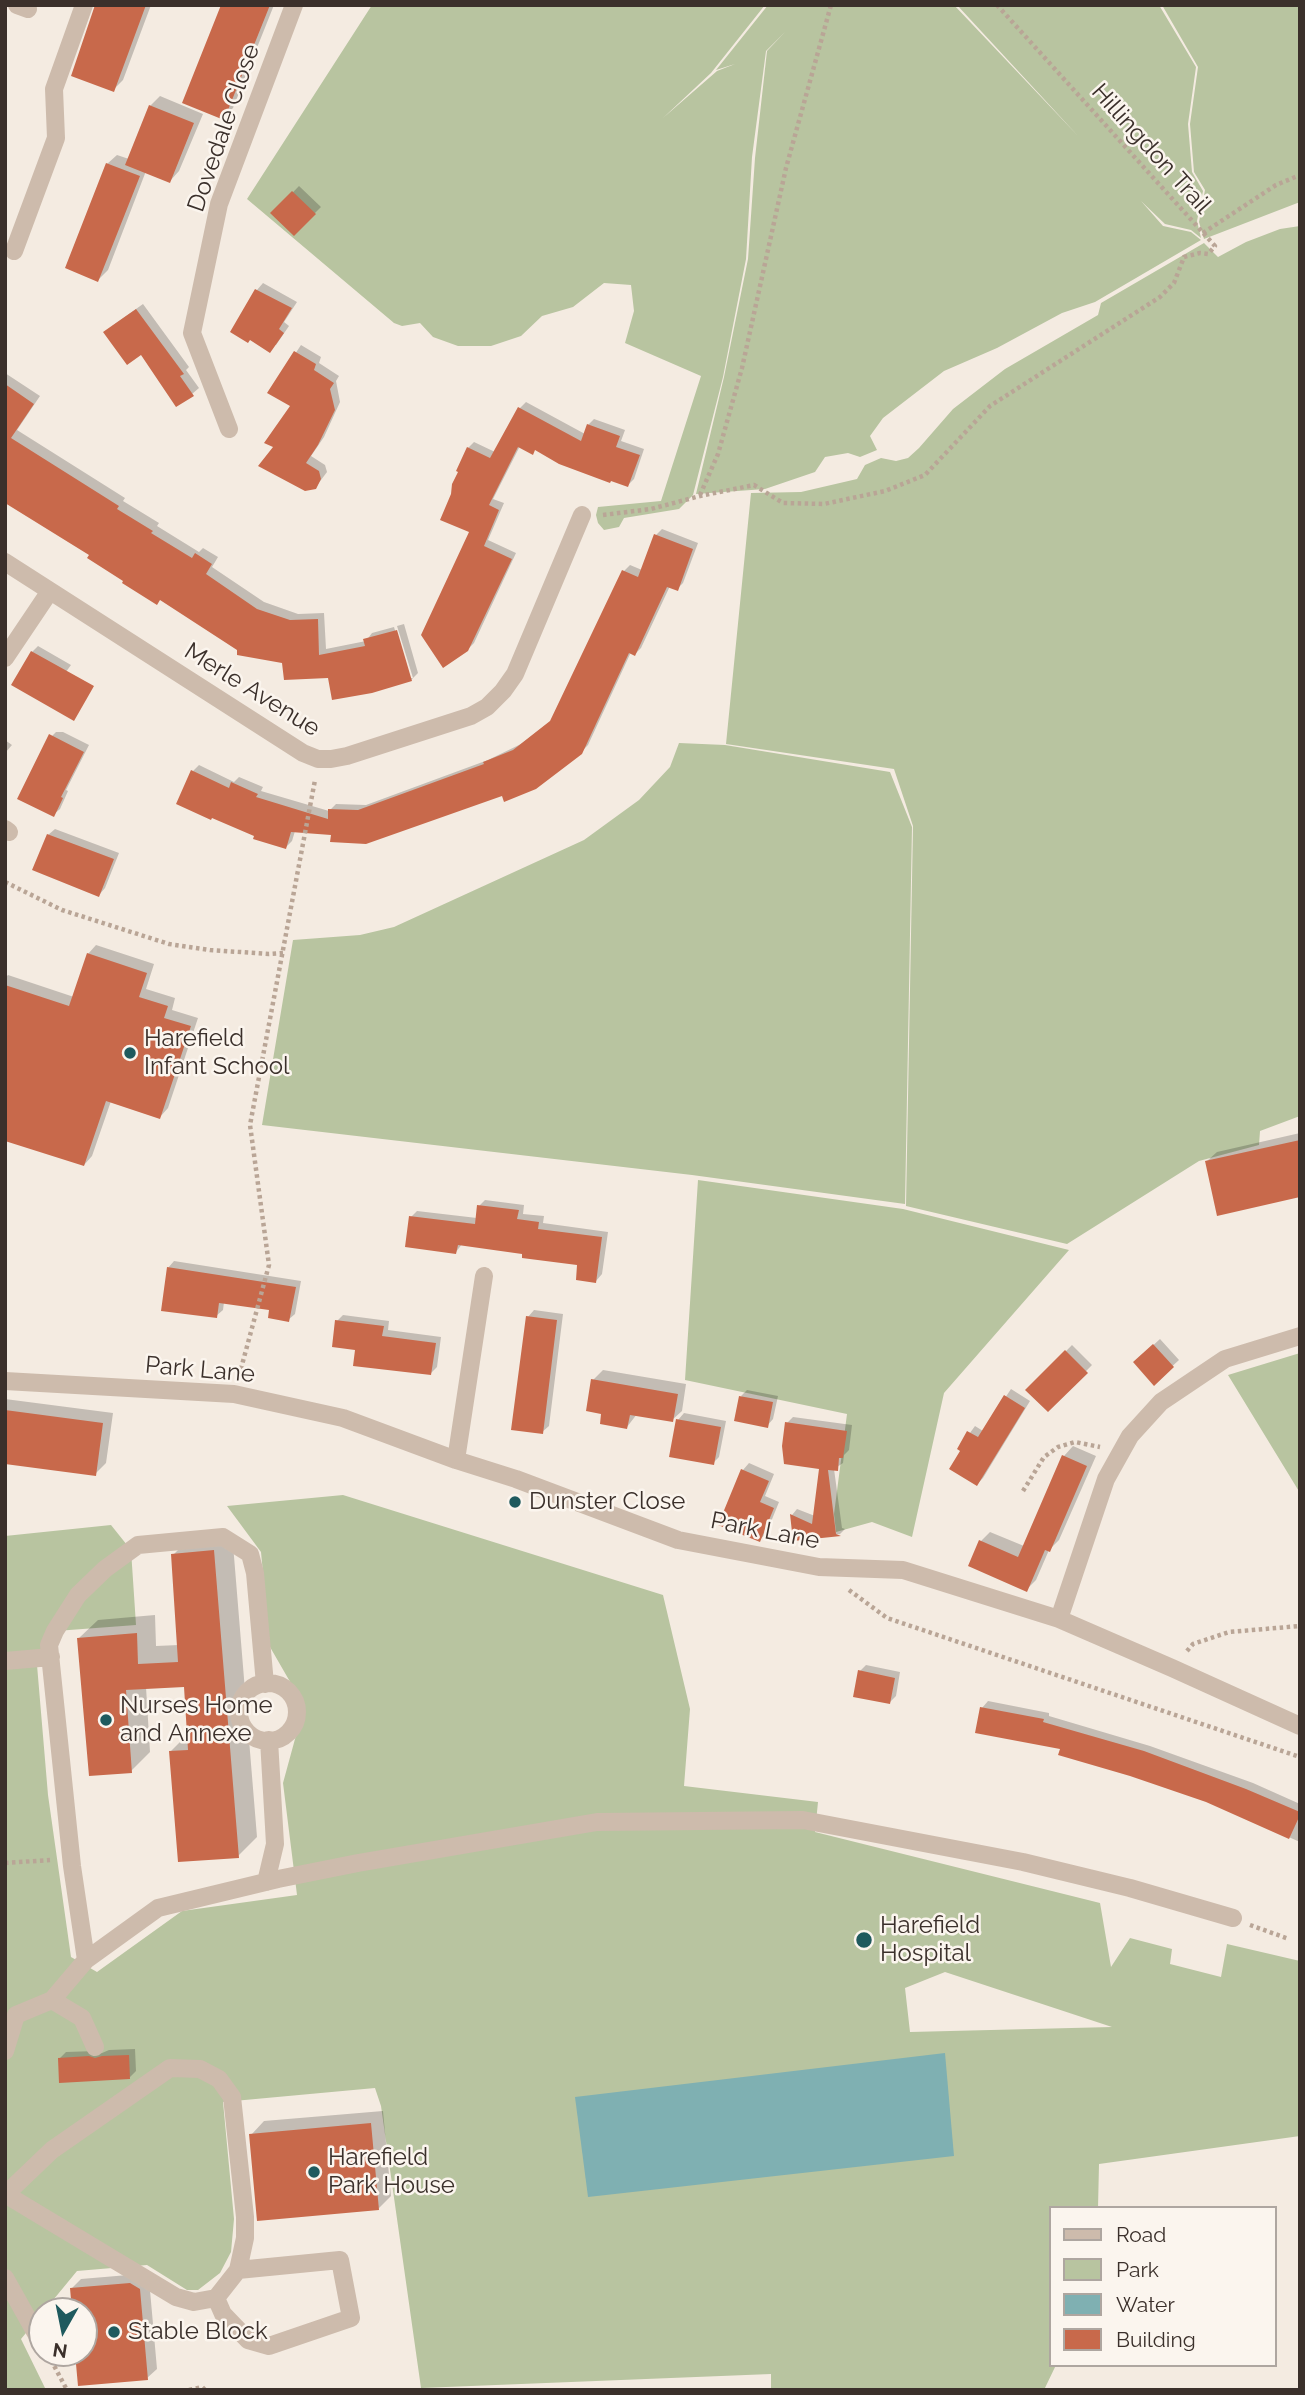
<!DOCTYPE html>
<style>
body{margin:0}
#map{position:relative;width:1305px;height:2395px;overflow:hidden;background:#f4ebe1;font-family:Raleway,sans-serif}
canvas{display:block}
.frame{position:absolute;inset:0;border:7px solid #3b302b;pointer-events:none}
.legend{position:absolute;left:1049px;top:2206px;width:228px;height:161px;box-sizing:border-box;background:#fbf5ee;border:2px solid #aea6a0;margin:0;padding:9px 12px;list-style:none;font-size:21px;color:#3b302b}
.legend li{display:flex;align-items:center;gap:14px;height:35px}
.legend b{width:35px;border:2px solid #aea6a0}
.north{position:absolute;left:28px;top:2297px;width:70px;height:70px;box-sizing:border-box;background:#fbf5ee;border:2px solid #aea6a0;border-radius:50%;rotate:189deg;font-size:19px;font-weight:700;line-height:28px;text-align:center;color:#3b302b}
.north::after{content:'';display:block;margin:auto;width:24px;height:32px;background:#1f5a5e;clip-path:polygon(50% 0,100% 100%,50% 72%,0 100%)}
</style>
<div id="map">
<canvas width="1305" height="2395"></canvas>
<div class="frame"></div>
<ul class="legend">
<li><b style="height:9px;background:#cdbbac"></b>Road</li>
<li><b style="height:19px;background:#b8c4a0"></b>Park</li>
<li><b style="height:19px;background:#7fb0b2"></b>Water</li>
<li><b style="height:19px;background:#c8694b"></b>Building</li>
</ul>
<div class="north">N</div>
</div>
<script>
const context = document.querySelector('canvas').getContext('2d');
context.lineJoin = 'round';
function paint(path, color) { context.fillStyle = color; context.fill(path, 'evenodd'); }
const toPath = rows => new Path2D(rows.map(r => 'M' + r).join(''));
function strokePath(path, color, width, dash) { context.strokeStyle = color; context.lineWidth = width; context.lineCap = dash ? 'butt' : 'round'; context.setLineDash(dash || []); context.stroke(path); }
function write(font, color, halo, rows, align = 'center') {
  context.font = font + ' Raleway,sans-serif'; context.lineWidth = 5; context.setLineDash([]); context.textBaseline = 'middle'; context.strokeStyle = halo; context.fillStyle = color; for (const [text, x, y, turn = 0] of rows) {
    context.save(); context.translate(x, y); context.rotate((+turn || 0) * Math.PI / 180); context.textAlign = isNaN(turn) ? turn : align; if (halo) context.strokeText(text, 0, 0); context.fillText(text, 0, 0); context.restore();
  }
}
const green = toPath([
 [372,5,765,5,711,73,663,118,717,71,735,64,716,70,768,5,954,5,1079,137,957,5,1159,5,1196,67,1188,124,1192,172,1203,191,1197,221,1201,238,1191,230,1165,224,1141,201,1163,226,1191,232,1201,240,1095,302,1062,313,997,348,944,371,883,418,870,436,877,450,860,457,848,453,825,457,815,472,765,489,696,494,724,377,748,259,755,158,767,51,785,32,766,51,752,157,746,259,723,377,693,495,679,509,624,518,619,527,604,530,598,523,596,515,598,507,661,501,701,376,625,343,634,311,631,285,604,283,573,307,542,316,521,336,491,346,458,346,433,337,420,323,402,326,394,323,247,199],
 [1162,5,1300,5,1300,202,1204,239,1199,222,1205,190,1194,172,1190,124,1198,67],
 [1300,226,1300,1116,1260,1131,1259,1145,1199,1161,1067,1244,906,1206,913,826,894,769,726,744,751,493,801,492,857,479,865,465,881,458,896,461,908,458,919,448,953,409,1005,369,1098,315,1101,303,1204,243,1218,257,1246,242,1280,229],
 [679,743,725,745,890,772,912,827,905,1204,692,1175,262,1125,293,940,360,935,394,927,584,840,639,800,670,767],
 [698,1180,903,1209,1069,1250,944,1393,912,1537,872,1522,836,1532,834,1514,847,1414,685,1380],
 [1300,1353,1300,1493,1228,1375],
 [343,1495,663,1595,690,1709,684,1786,818,1802,815,1832,1100,1903,1111,1967,1130,1938,1172,1949,1170,1964,1221,1977,1227,1944,1300,1961,1300,2136,1099,2164,1098,2208,1051,2208,1051,2365,1056,2365,1044,2390,771,2390,771,2374,421,2388,381,2106,375,2088,223,2102,234,2219,231,2252,220,2273,198,2290,187,2290,147,2265,77,2271,21,2339,46,2390,5,2390,5,1668,37,1665,48,1795,71,1957,97,1972,182,1911,297,1895,283,1783,304,1706,270,1647,261,1552,227,1506],
 [945,1972,1112,2027,910,2032,905,1988],
 [111,1525,131,1550,136,1625,56,1631,51,1657,5,1661,5,1536]
]);
const water = toPath([
 [945,2053,954,2156,588,2197,575,2097]
]);
const shadow = toPath([
 [98,5,151,5,123,80,113,90],
 [223,5,274,5,233,108,223,118],
 [160,96,203,114,179,171,170,181,146,171,108,270,98,280,107,164,117,155,129,159,150,106],
 [299,186,321,207,294,234,273,213],
 [263,283,297,302,284,322,289,326,276,345,232,332,257,290],
 [143,304,189,367,186,370,199,388,192,394,112,326],
 [301,345,321,357,319,363,339,376,336,381,340,402,324,437,311,456,325,465,327,472,315,488,276,447,293,405,270,392],
 [5,373,40,396,17,430,125,498,123,501,159,523,157,526,199,552,203,548,218,557,212,567,264,602,298,614,324,613,326,649,366,641,372,633,394,627,409,678,413,678,397,626,404,624,418,673,411,680,330,676,239,649,161,598,126,580,91,555,5,501],
 [526,402,585,434,588,425,594,419,625,430,621,441,644,449,634,479,628,485,536,449,520,446,493,499,504,503,488,540,516,553,474,643,467,650,471,532,468,448,474,442,495,452,520,408],
 [662,529,698,543,683,583,677,589,670,586,641,648,635,654,631,652,588,745,581,752,503,794,332,833,295,831,292,841,286,847,256,835,193,771,199,765,234,782,239,777,263,787,261,791,329,811,336,804,366,805,488,760,521,744,552,720,624,571,630,565,642,570,656,535],
 [38,646,71,665,49,695,32,652],
 [56,732,63,732,89,745,66,790,68,791,60,809,53,815,49,739],
 [5,740,12,745,5,753],
 [55,829,119,853,105,888,99,895,48,835],
 [96,945,154,964,146,989,175,998,172,1010,198,1018,168,1108,160,1117,111,1101,92,1156,84,1165,5,1139,5,978,8,975,74,997,88,954],
 [1300,1133,1300,1195,1207,1161,1217,1152],
 [485,1200,524,1205,523,1214,544,1216,543,1223,608,1232,602,1274,596,1281,579,1264,524,1252,462,1244,456,1252,411,1217,417,1211,477,1218,479,1206],
 [174,1261,301,1281,295,1314,288,1320,271,1309,224,1302,223,1310,216,1316,168,1268],
 [534,1310,563,1314,549,1426,542,1432,528,1317],
 [343,1315,389,1321,388,1330,441,1337,437,1367,431,1373,357,1348,337,1321],
 [1160,1339,1179,1360,1154,1383,1135,1362],
 [1072,1345,1092,1365,1048,1410,1028,1390],
 [603,1370,686,1384,682,1411,672,1420,637,1414,627,1427,603,1412,593,1380],
 [1011,1389,1030,1401,983,1478,977,1484,962,1450,959,1448,975,1426,983,1431],
 [747,1390,778,1396,773,1419,767,1426,741,1396],
 [5,1399,113,1413,106,1463,95,1474,5,1462],
 [684,1413,726,1421,719,1457,713,1463,678,1420],
 [793,1417,852,1425,849,1450,844,1455,843,1463,834,1469,842,1528,845,1529,840,1534,794,1540,792,1515,797,1509,815,1516,821,1467,787,1423],
 [1073,1446,1096,1456,1059,1540,1049,1550,1036,1580,1026,1590,981,1541,990,1532,1024,1546,1064,1456],
 [749,1463,774,1474,765,1496,779,1502,766,1534,759,1540,720,1524,743,1470],
 [232,1532,257,1837,238,1856,170,1752,188,1734,185,1685,146,1687,150,1752,131,1771,79,1638,98,1620,155,1615,156,1646,179,1645,173,1555,192,1536],
 [866,1665,900,1672,896,1696,889,1703,860,1671],
 [988,1701,1049,1713,1049,1716,1150,1746,1253,1783,1300,1804,1300,1842,1206,1801,1062,1748,982,1708],
 [135,2049,136,2071,130,2077,60,2058,66,2052,96,2051,102,2053,109,2050],
 [383,2111,391,2196,378,2209,251,2135,264,2121],
 [140,2274,149,2279,157,2369,147,2378,77,2353,84,2353,84,2311,73,2311,72,2288,81,2279]
]);
const building = toPath([
 [95,5,146,5,114,92,71,76],
 [221,5,270,5,224,120,182,103],
 [149,105,194,123,170,183,125,165],
 [106,163,140,176,98,282,65,268],
 [292,191,316,214,294,236,270,213],
 [255,289,292,308,279,329,284,333,270,353,250,340,248,343,230,332],
 [136,309,184,374,180,376,194,396,176,407,141,355,127,365,103,332],
 [294,351,316,364,314,370,334,383,330,389,335,410,318,445,306,463,319,471,321,479,316,489,305,491,258,466,273,447,264,443,290,406,267,393],
 [5,384,34,404,11,438,119,506,117,509,153,531,151,533,192,558,195,553,212,564,206,574,257,609,290,620,318,619,319,655,365,646,363,639,397,630,412,681,372,693,332,700,328,678,284,680,282,663,237,655,237,650,160,600,157,605,122,583,123,581,87,558,89,555,5,503],
 [518,407,581,441,587,424,620,436,616,447,640,455,628,487,611,481,610,483,559,464,535,450,533,455,518,447,489,505,499,510,484,546,512,559,468,651,443,668,421,635,469,532,440,520,451,494,452,484,458,472,456,471,467,447,490,458],
 [654,534,693,549,678,591,667,587,635,656,629,653,582,754,536,789,504,802,502,796,366,844,330,842,331,835,291,832,286,849,253,839,254,836,212,818,211,820,176,804,191,770,229,788,231,782,258,794,256,797,328,819,328,809,358,810,484,764,483,762,513,750,550,721,622,570,638,577],
 [31,651,94,686,74,721,11,685],
 [49,734,84,752,61,797,63,798,54,817,17,799],
 [47,834,114,859,99,897,32,870],
 [87,953,147,973,139,997,168,1006,164,1018,191,1026,160,1119,106,1101,84,1166,5,1141,5,985,69,1006],
 [1300,1140,1300,1197,1217,1216,1205,1161],
 [477,1205,519,1210,517,1219,539,1222,538,1229,602,1237,596,1283,576,1280,577,1265,522,1258,522,1254,458,1245,456,1254,405,1247,409,1216,475,1224],
 [167,1267,296,1287,289,1322,268,1318,269,1310,219,1303,217,1318,161,1311],
 [526,1316,557,1320,543,1434,511,1430],
 [335,1320,384,1326,382,1336,436,1343,431,1375,353,1366,355,1350,332,1347],
 [1153,1344,1174,1367,1154,1386,1133,1362],
 [1065,1350,1088,1373,1048,1412,1025,1390],
 [591,1379,678,1394,673,1422,630,1415,627,1429,600,1424,601,1414,586,1411],
 [1004,1395,1025,1408,977,1486,949,1469,960,1451,957,1449,967,1431,978,1437],
 [739,1396,773,1402,768,1428,734,1421],
 [5,1410,103,1423,96,1476,5,1464],
 [676,1419,721,1427,714,1465,669,1457],
 [785,1422,847,1431,843,1458,839,1458,838,1471,828,1470,836,1534,841,1536,793,1541,790,1514,812,1524,819,1469,784,1464,782,1446],
 [1062,1455,1087,1466,1050,1552,1045,1550,1027,1592,968,1566,979,1540,1018,1557],
 [741,1469,769,1481,760,1502,774,1508,760,1542,718,1525],
 [214,1550,239,1858,178,1862,169,1751,188,1750,184,1687,126,1690,132,1773,89,1776,77,1638,137,1633,138,1664,178,1662,171,1554],
 [858,1670,895,1678,890,1704,853,1697],
 [980,1707,1044,1719,1043,1722,1144,1751,1246,1789,1300,1812,1300,1815,1289,1839,1206,1802,1130,1776,1058,1755,1060,1749,975,1733],
 [129,2055,130,2079,59,2083,58,2058,89,2056,95,2058,102,2056],
 [371,2123,379,2210,257,2221,249,2134],
 [130,2283,140,2289,148,2380,78,2386,75,2353,84,2353,84,2311,72,2311,70,2288]
]);
const path = toPath([
 [1203,233,1276,185,1300,175],
 [700,495,718,454,742,368,786,168,831,5],
 [603,515,651,509,700,496,754,485,783,503,824,504,885,491,925,475,990,406,1160,297,1174,283,1184,257,1200,253,1208,254,1215,246,997,5],
 [5,882,62,910,169,944,210,950,269,954,283,953],
 [239,1376,269,1265,250,1125,315,780],
 [1023,1491,1044,1457,1058,1447,1075,1442,1100,1447],
 [849,1590,887,1618,1300,1757],
 [1187,1651,1193,1644,1229,1632,1300,1626],
 [5,1863,50,1860],
 [1250,1925,1289,1939],
 [51,2360,67,2390],
 [189,2390,202,2387,205,2390]
]);
const minor = toPath([
 [17,5,28,9],
 [14,251,56,138,54,89,84,5],
 [229,429,192,333,219,204,294,5],
 [5,562,303,753,318,759,331,759,347,756,471,716,487,707,503,691,515,674,582,515],
 [5,658,50,591],
 [5,829,9,832],
 [5,1381,234,1394,343,1418,456,1460,516,1479,678,1540,819,1567,903,1570,1059,1619,1172,1668,1300,1726],
 [456,1460,484,1276],
 [1059,1619,1106,1479,1130,1436,1161,1402,1225,1359,1300,1336],
 [5,1661,51,1657],
 '239 1712a29 29 0 1 1 58 0a29 29 0 1 1-58 0Z',
 [266,1882,275,1844,269,1740],
 [86,1960,72,1866,49,1645,55,1631,78,1595,105,1569,138,1545,223,1537,250,1554,255,1573,265,1684],
 [52,2000,82,2018,95,2047],
 [5,2051,16,2015,52,2000,86,1960,158,1908,278,1879,358,1863,597,1822,803,1820,1023,1862,1130,1888,1233,1918],
 [5,2194,176,2297,194,2302,216,2298,238,2270,245,2238,245,2217,232,2097,219,2079,200,2069,170,2068,52,2150,6,2194],
 [5,2278,42,2344],
 [216,2298,223,2314,248,2340,269,2346,351,2318,340,2260,238,2270]
]);
const markers = [
 [130,1053,7,"#1f5a5e"],
 [515,1502,7,"#1f5a5e"],
 [106,1720,7,"#1f5a5e"],
 [864,1940,9,"#1f5a5e"],
 [314,2172,7,"#1f5a5e"],
 [114,2332,7,"#1f5a5e"]
];
const streetNames = [
 ["Dovedale Close",224,128,-71],
 ["Hillingdon Trail",1151,149,48],
 ["Merle Avenue",252,690,32],
 ["Park Lane",200,1370,5],
 ["Park Lane",765,1531,11]
];
const poiNames = [
 ["Harefield",144,1039],
 ["Infant School",144,1067],
 ["Dunster Close",529,1502],
 ["Nurses Home",120,1706],
 ["and Annexe",120,1734],
 ["Harefield",880,1926],
 ["Hospital",880,1954],
 ["Harefield",328,2158],
 ["Park House",328,2186],
 ["Stable Block",128,2332]
];
paint(green, '#b8c4a0');
paint(water, '#7fb0b2');
paint(shadow, '#0003');
paint(building, '#c8694b');
strokePath(path, '#b9a596', 4.5, [3.5, 3.5]);
strokePath(minor, '#cdbbac', 18);
for (const [x, y, r, color] of markers) { const dot = new Path2D(); dot.arc(x, y, r, 0, 2 * Math.PI); context.fillStyle = color; context.fill(dot); strokePath(dot, '#fbf5ee', 2.5); }
write('24px', '#3b302b', '#fbf5ee', streetNames);
write('24px', '#3b302b', '#fbf5ee', poiNames, 'left');
</script>
